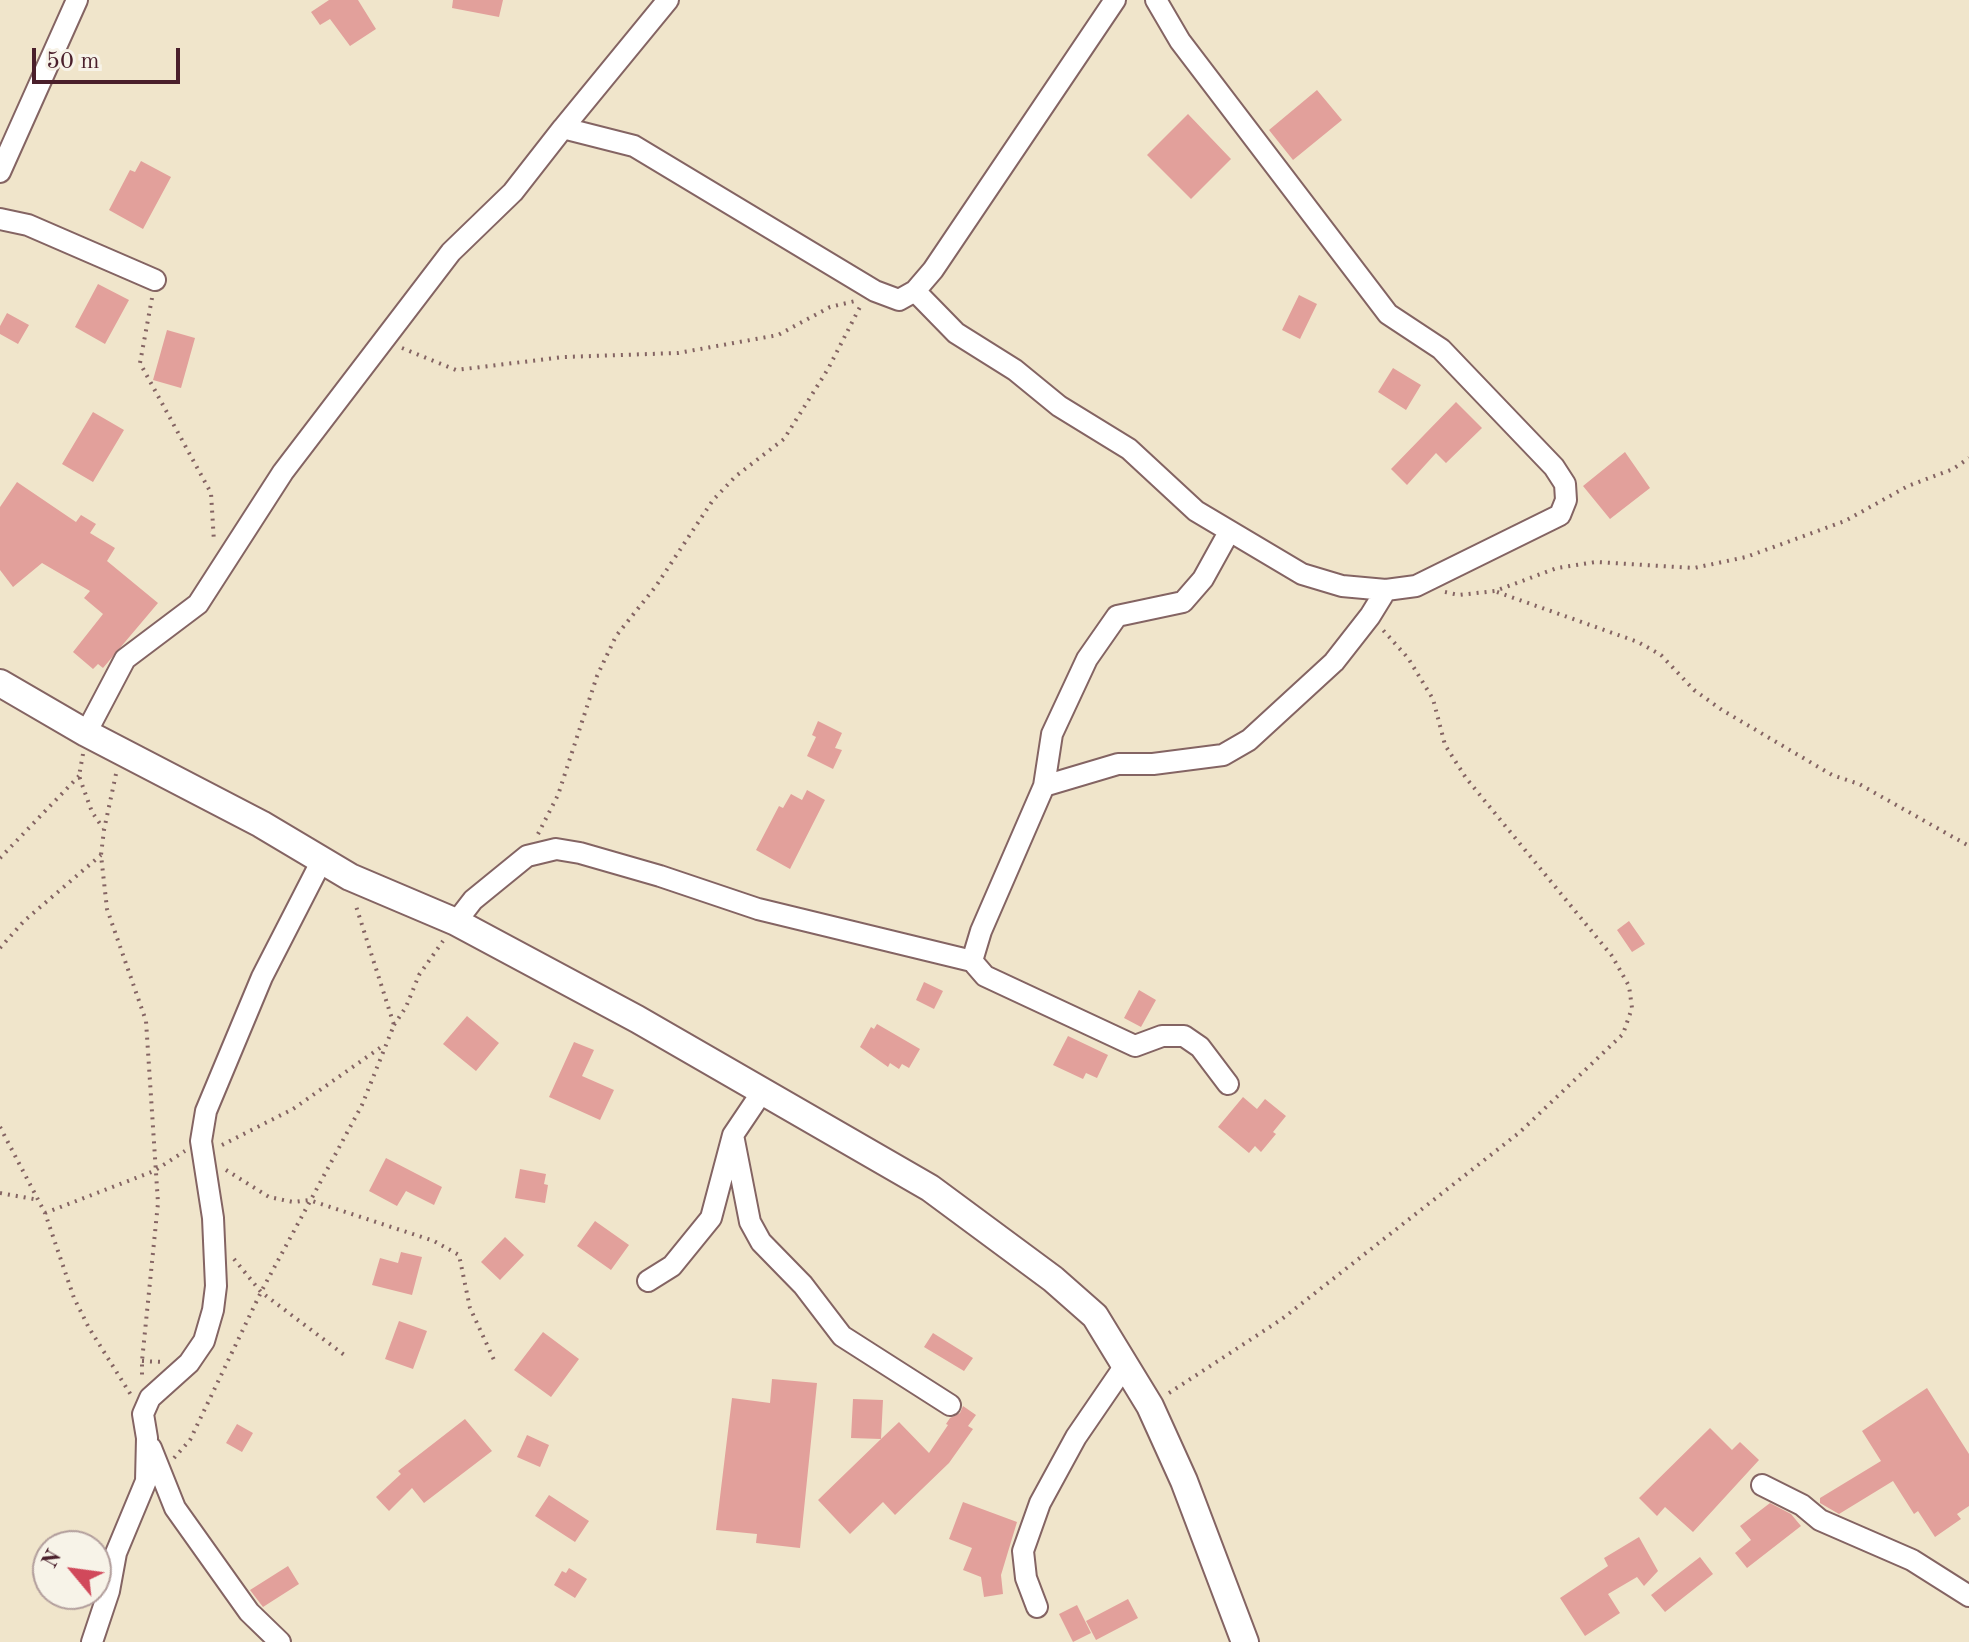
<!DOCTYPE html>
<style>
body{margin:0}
#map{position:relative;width:1969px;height:1642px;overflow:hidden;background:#f0e5cb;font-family:"Old Standard TT",serif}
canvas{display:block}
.north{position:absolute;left:32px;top:1530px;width:80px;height:80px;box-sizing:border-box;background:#f7f3e8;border:2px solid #b29e9c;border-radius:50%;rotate:299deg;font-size:22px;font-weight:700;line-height:32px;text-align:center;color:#4a1f2b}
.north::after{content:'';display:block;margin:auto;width:28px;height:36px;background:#d1495b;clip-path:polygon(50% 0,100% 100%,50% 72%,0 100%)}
.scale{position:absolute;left:32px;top:48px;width:148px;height:36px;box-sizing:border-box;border:4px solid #4a1f2b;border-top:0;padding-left:10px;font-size:24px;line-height:28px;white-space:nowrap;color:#4a1f2b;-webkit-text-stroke:6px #f7f3e8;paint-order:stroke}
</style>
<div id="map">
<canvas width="1969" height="1642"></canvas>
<div class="north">N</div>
<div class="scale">50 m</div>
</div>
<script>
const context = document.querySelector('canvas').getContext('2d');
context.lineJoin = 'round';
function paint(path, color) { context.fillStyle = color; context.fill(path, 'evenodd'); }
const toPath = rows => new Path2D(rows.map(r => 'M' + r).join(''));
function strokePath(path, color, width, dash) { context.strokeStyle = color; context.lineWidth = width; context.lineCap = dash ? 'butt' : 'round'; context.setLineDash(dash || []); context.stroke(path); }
const building = toPath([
 [329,0,358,0,376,29,350,46,330,19,320,25,311,12],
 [453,0,503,0,499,17,452,8],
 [1317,90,1342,120,1293,160,1269,130],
 [1188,114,1231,159,1191,199,1147,155],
 [141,161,171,177,143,229,109,210,130,170,135,172],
 [98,284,129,300,105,344,75,327],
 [1299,295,1317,304,1300,339,1282,330],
 [7,313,29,325,18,344,0,334,0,326],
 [167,330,195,338,181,388,153,380],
 [1393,368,1421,385,1406,410,1378,392],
 [1456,402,1482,428,1446,463,1436,453,1407,485,1391,469],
 [93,412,124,430,93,482,62,464],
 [1625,452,1650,488,1610,519,1583,486],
 [17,482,76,522,81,515,96,524,90,533,115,548,107,561,158,603,103,668,98,664,93,669,73,652,103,614,84,598,90,591,42,563,13,587,0,570,0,507],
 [818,721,842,733,835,748,842,750,833,769,807,756,816,737,812,735],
 [807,790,825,800,790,869,756,850,779,806,783,808,791,794,802,800],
 [1629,921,1645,944,1632,952,1617,930],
 [924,982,943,991,934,1009,916,1000],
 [1139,990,1156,1000,1141,1027,1124,1018],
 [467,1016,499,1043,476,1071,443,1044],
 [877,1024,920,1049,909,1068,902,1064,899,1069,890,1063,888,1067,860,1047,871,1027,874,1029],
 [1068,1036,1108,1055,1097,1078,1086,1073,1083,1079,1053,1065],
 [574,1042,594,1050,582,1076,614,1090,600,1120,549,1097],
 [1243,1097,1257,1109,1265,1099,1286,1116,1273,1132,1276,1134,1261,1152,1255,1146,1249,1153,1218,1127],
 [386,1158,442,1187,434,1205,406,1191,397,1206,369,1191],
 [520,1169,546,1174,544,1184,548,1185,545,1203,515,1198],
 [595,1221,629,1245,611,1270,577,1246],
 [505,1237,524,1255,500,1280,481,1262],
 [401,1252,422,1257,412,1295,372,1285,380,1258,398,1263],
 [399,1321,427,1331,413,1369,385,1359],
 [543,1332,579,1359,551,1397,514,1370],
 [933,1333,973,1358,964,1371,924,1347],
 [772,1379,817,1383,800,1548,756,1543,757,1534,716,1530,732,1398,770,1403],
 [1927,1388,1969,1454,1969,1506,1957,1514,1961,1519,1935,1537,1918,1511,1914,1514,1893,1481,1839,1514,1820,1503,1820,1498,1881,1461,1862,1431],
 [853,1399,883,1400,881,1439,899,1422,929,1453,948,1425,946,1424,950,1418,960,1413,963,1406,976,1415,968,1426,973,1429,949,1463,895,1515,883,1502,850,1534,818,1500,881,1439,851,1438],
 [465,1419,492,1451,424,1503,412,1488,389,1511,376,1497,401,1474,398,1471],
 [237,1424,253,1433,242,1452,226,1443],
 [1710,1428,1732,1450,1740,1442,1759,1460,1693,1532,1665,1507,1657,1516,1639,1498],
 [527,1435,549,1445,540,1467,517,1457],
 [549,1495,589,1521,575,1542,535,1516],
 [963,1502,1017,1522,1001,1575,1003,1594,984,1597,981,1577,963,1570,972,1548,949,1539],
 [1770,1503,1791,1514,1801,1526,1747,1568,1735,1553,1751,1540,1740,1526],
 [1639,1537,1658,1571,1644,1586,1637,1577,1608,1594,1620,1613,1585,1636,1560,1598,1608,1566,1604,1558],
 [1700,1557,1713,1574,1665,1612,1651,1595],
 [288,1566,299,1584,263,1607,250,1590],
 [569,1568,587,1579,575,1598,554,1585,562,1571,566,1573],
 [1128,1599,1138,1618,1096,1640,1086,1621],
 [1077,1605,1091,1633,1073,1642,1059,1614]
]);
const path = toPath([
 [152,298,140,363,211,493,214,542],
 [402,348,456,370,564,357,678,353,778,335,830,307,855,301],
 [1445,592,1459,595,1495,591,1557,568,1596,562,1694,568,1746,557,1845,521,1908,486,1953,469,1969,458],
 [1497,592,1638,642,1661,655,1694,690,1722,710,1832,775,1859,784,1969,846],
 [83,754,79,776,92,812,103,828],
 [116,774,104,830,101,855,107,909,146,1021,158,1203,142,1361,142,1379],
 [538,834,558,795,597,676,616,636,656,586,713,500,736,476,784,439,828,369,862,303],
 [0,858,79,776],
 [0,948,24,921,101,855],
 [394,1025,406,1007,419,975,443,941],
 [0,1127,45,1213,74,1298,89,1328,131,1395],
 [222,1145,293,1109,384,1045],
 [226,1170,269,1197,293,1202,309,1200,434,1241,459,1255,470,1308,495,1362],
 [0,1193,39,1200],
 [45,1213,154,1171,185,1151],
 [234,1259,261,1292,347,1357],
 [142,1361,163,1362],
 [1169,1393,1282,1319,1520,1132,1623,1034,1632,1008,1629,986,1612,956,1466,778,1445,745,1433,699,1408,658,1382,629],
 [174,1458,190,1440,261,1292,362,1105,394,1025,355,903]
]);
const minor = toPath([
 [563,128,668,0],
 [0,172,77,0],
 [0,219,28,225,155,280],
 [915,291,956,333,1015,370,1059,406,1129,449,1196,511,1302,574,1342,586,1386,590,1416,586,1560,515,1566,500,1565,484,1554,467,1441,349,1388,314,1180,41,1156,0],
 [86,733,125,659,198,604,283,472,451,252,513,192,563,128,634,146,875,291,899,300,915,291,933,270,1115,0],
 [1044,786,1052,734,1087,659,1117,616,1183,602,1203,579,1229,532],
 [456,922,473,900,527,856,556,849,580,853,660,876,758,909,972,961],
 [1228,1084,1200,1047,1184,1036,1162,1036,1135,1046,985,976,972,961,981,931,1044,786,1118,764,1153,764,1223,755,1249,740,1334,662,1370,616,1386,590],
 [733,1135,750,1222,761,1242,803,1285,842,1336,950,1405],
 [648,1281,672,1266,711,1218,733,1135,762,1092],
 [151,1448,175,1508,249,1612,280,1642],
 [1762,1485,1802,1505,1820,1520,1912,1560,1969,1596],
 [1037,1607,1026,1578,1023,1551,1040,1503,1076,1437,1126,1364],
 [92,1642,109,1591,116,1553,146,1481,147,1438,143,1414,150,1398,189,1363,204,1341,213,1310,216,1286,213,1218,201,1141,206,1111,262,977,322,860]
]);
const tertiary = toPath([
 [0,683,86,733,261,824,350,877,456,922,637,1019,930,1188,1053,1279,1095,1316,1150,1406,1184,1481,1245,1642]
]);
paint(building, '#e2a09b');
strokePath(minor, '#846463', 24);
strokePath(tertiary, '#846463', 30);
strokePath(path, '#846463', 4, [2, 6]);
strokePath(minor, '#fff', 20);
strokePath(tertiary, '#fff', 26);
</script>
